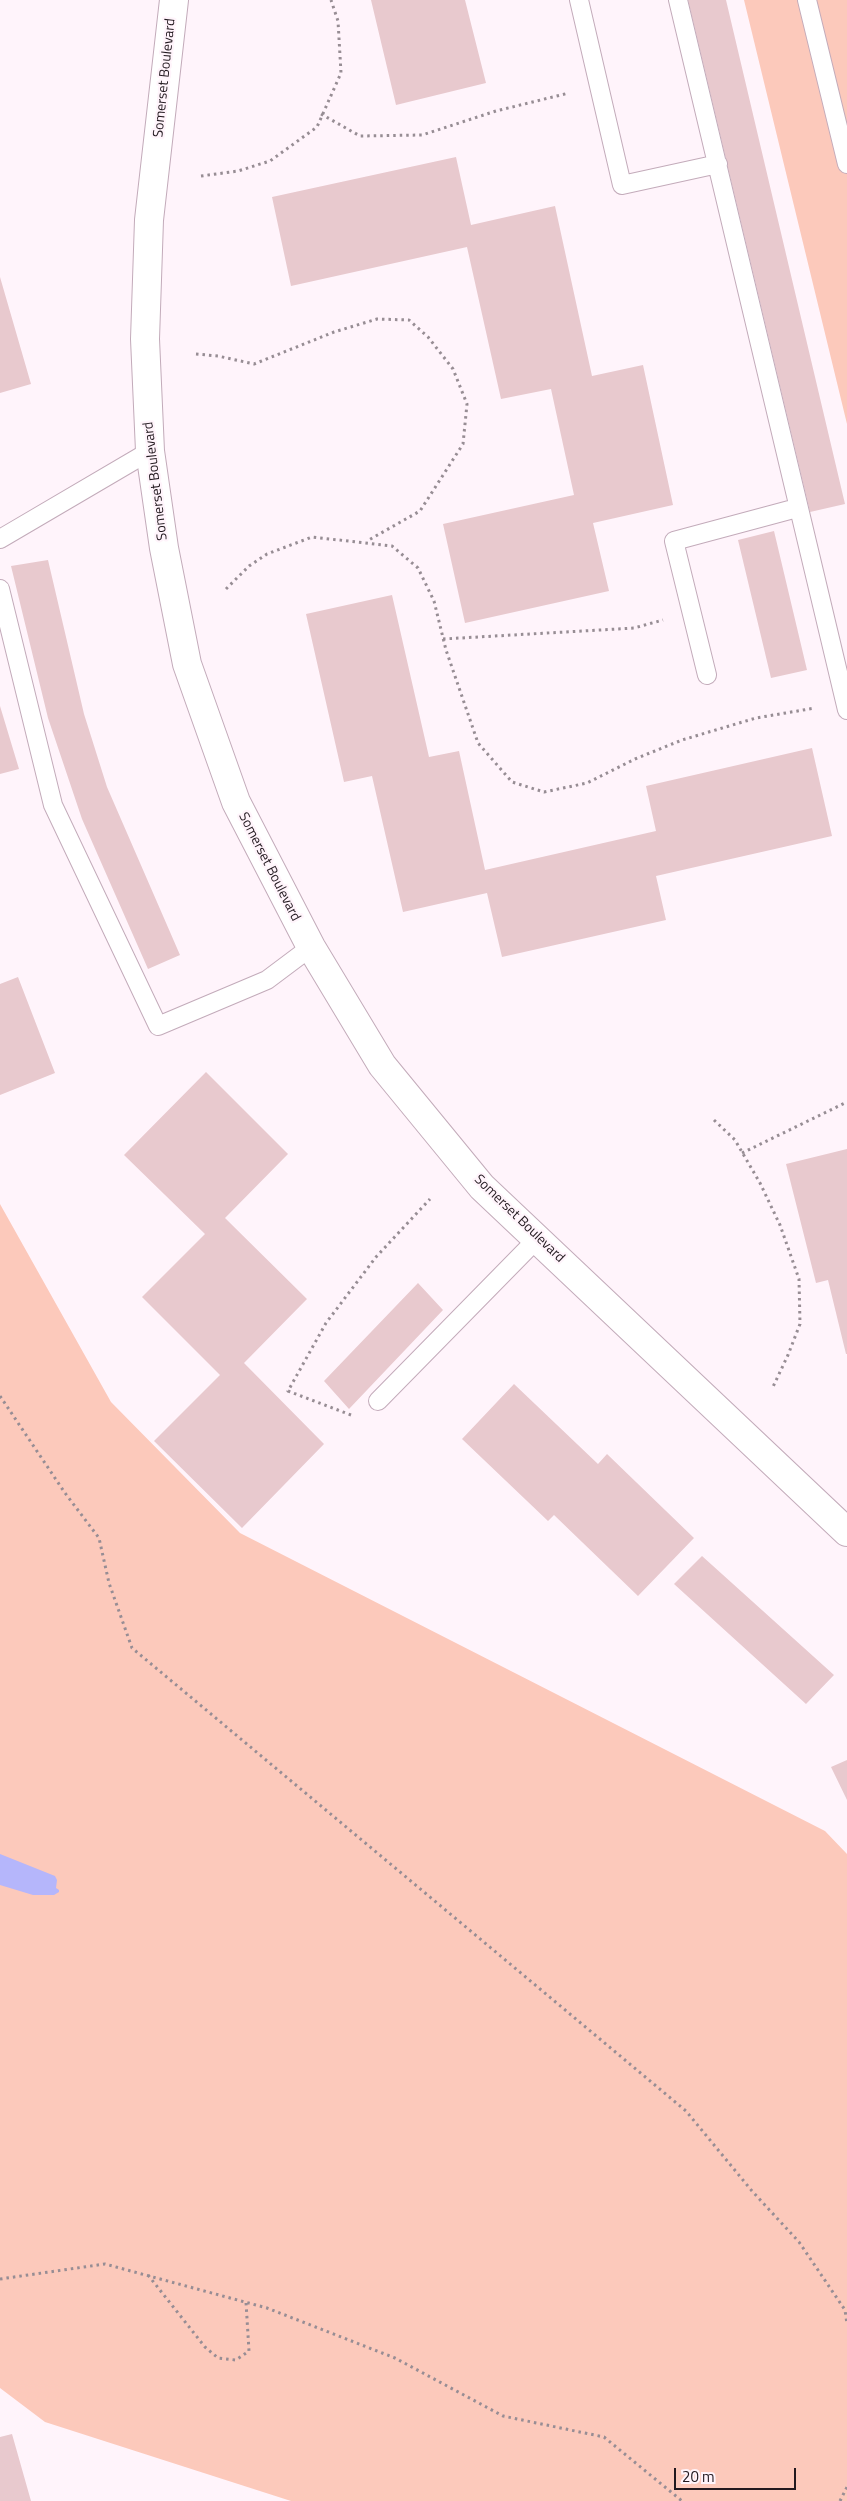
<!DOCTYPE html>
<style>
body{margin:0}
#map{position:relative;width:847px;height:2501px;overflow:hidden;background:#fff4fb;font-family:"Titillium Web",sans-serif}
canvas{display:block}
.scale{position:absolute;left:674px;top:2468px;width:122px;height:22px;box-sizing:border-box;border:2px solid #22191f;border-top:0;padding-left:6px;font-size:15px;line-height:18px;white-space:nowrap;color:#22191f;-webkit-text-stroke:4px #fff4fb;paint-order:stroke}
</style>
<div id="map">
<canvas width="847" height="2501"></canvas>
<div class="scale">20 m</div>
</div>
<script>
const context = document.querySelector('canvas').getContext('2d');
context.lineJoin = 'round';
function paint(path, color) { context.fillStyle = color; context.fill(path, 'evenodd'); }
const toPath = rows => new Path2D(rows.map(r => 'M' + r).join(''));
function strokePath(path, color, width, dash) { context.strokeStyle = color; context.lineWidth = width; context.lineCap = dash ? 'butt' : 'round'; context.setLineDash(dash || []); context.stroke(path); }
function write(font, color, halo, rows, align = 'center') {
  context.font = font + ' "Titillium Web",sans-serif'; context.lineWidth = 4.5; context.setLineDash([]); context.textBaseline = 'middle'; context.strokeStyle = halo; context.fillStyle = color; for (const [text, x, y, turn = 0] of rows) {
    context.save(); context.translate(x, y); context.rotate((+turn || 0) * Math.PI / 180); context.textAlign = isNaN(turn) ? turn : align; if (halo) context.strokeText(text, 0, 0); context.fillText(text, 0, 0); context.restore();
  }
}
const green = toPath([
 [744,0,847,0,847,424],
 [0,1204,111,1402,240,1533,825,1831,847,1854,847,2501,291,2501,45,2422,0,2388]
]);
const water = toPath([
 [0,1854,55,1876,57,1880,56,1888,59,1890,59,1892,54,1895,33,1895,0,1885]
]);
const building = toPath([
 [371,0,465,0,486,83,396,105],
 [688,0,726,0,845,504,810,512],
 [456,157,471,225,555,206,592,376,643,365,673,505,593,523,609,591,465,623,443,524,574,495,551,389,501,399,467,247,291,286,272,197],
 [0,277,31,384,0,393],
 [774,531,807,670,771,678,738,540],
 [48,560,84,714,107,787,180,955,148,969,82,819,48,718,11,566],
 [392,595,429,757,459,751,485,870,656,831,646,786,812,748,832,836,656,876,666,920,502,957,487,893,403,912,372,776,344,782,306,614],
 [0,706,19,769,0,774],
 [18,977,55,1073,0,1095,0,984],
 [206,1072,288,1154,225,1218,307,1299,244,1363,324,1444,242,1528,154,1441,220,1375,142,1297,205,1234,124,1155],
 [847,1149,847,1354,846,1354,828,1280,816,1283,786,1164],
 [418,1283,443,1310,349,1409,324,1381],
 [514,1384,598,1464,607,1454,694,1538,638,1596,554,1515,548,1521,462,1439],
 [702,1556,834,1675,806,1704,674,1584],
 [847,1760,847,1800,831,1767],
 [12,2434,31,2501,0,2501,0,2437]
]);
const path = toPath([
 [321,114,360,136,422,135,496,111,569,93],
 [201,176,238,171,270,161,317,127,341,73,338,21,331,0],
 [196,354,218,356,254,364,334,332,377,319,409,320,428,337,453,369,467,404,463,444,420,511,367,541],
 [226,589,249,566,267,554,312,537,392,546,418,568,434,601,446,650,478,743,512,782,544,792,587,783,635,759,682,740,756,718,815,708],
 [443,639,634,628,663,620],
 [714,1120,735,1140,760,1183,780,1225,799,1279,800,1324,788,1355,772,1389],
 [742,1153,847,1102],
 [0,1396,65,1493,99,1538,109,1583,132,1648,686,2111,752,2191,799,2242,845,2310,847,2324],
 [351,1415,288,1391,326,1323,376,1257,430,1199],
 [148,2275,205,2347,218,2358,236,2360,249,2351,246,2302],
 [0,2279,105,2264,267,2308,395,2358,503,2416,604,2437,682,2501],
 [840,2501,847,2487]
]);
const service = toPath([
 [579,0,622,185,718,164],
 [678,0,847,710],
 [807,0,847,164],
 [0,539,150,451],
 [0,589,53,805,158,1026,267,980,311,947],
 [707,675,674,541,797,508],
 [378,1401,537,1239]
]);
const minor = toPath([
 [174,0,149,220,145,339,150,451,164,548,187,664,236,802,311,947,382,1065,482,1187,847,1532]
]);
const streetNames = [
 ["Somerset Boulevard",165,78,-84],
 ["Somerset Boulevard",156,481,-97],
 ["Somerset Boulevard",269,867,63],
 ["Somerset Boulevard",519,1219,44]
];
paint(green, '#fcc9bb');
paint(water, '#b5b6fb');
paint(building, '#e8c9ce');
strokePath(service, '#c3abba', 20);
strokePath(minor, '#c3abba', 30);
strokePath(path, '#978d94', 3, [2.5, 4]);
strokePath(service, '#fff', 18);
strokePath(minor, '#fff', 28);
write('14px', '#22191f', '#fff4fb', streetNames);
</script>
